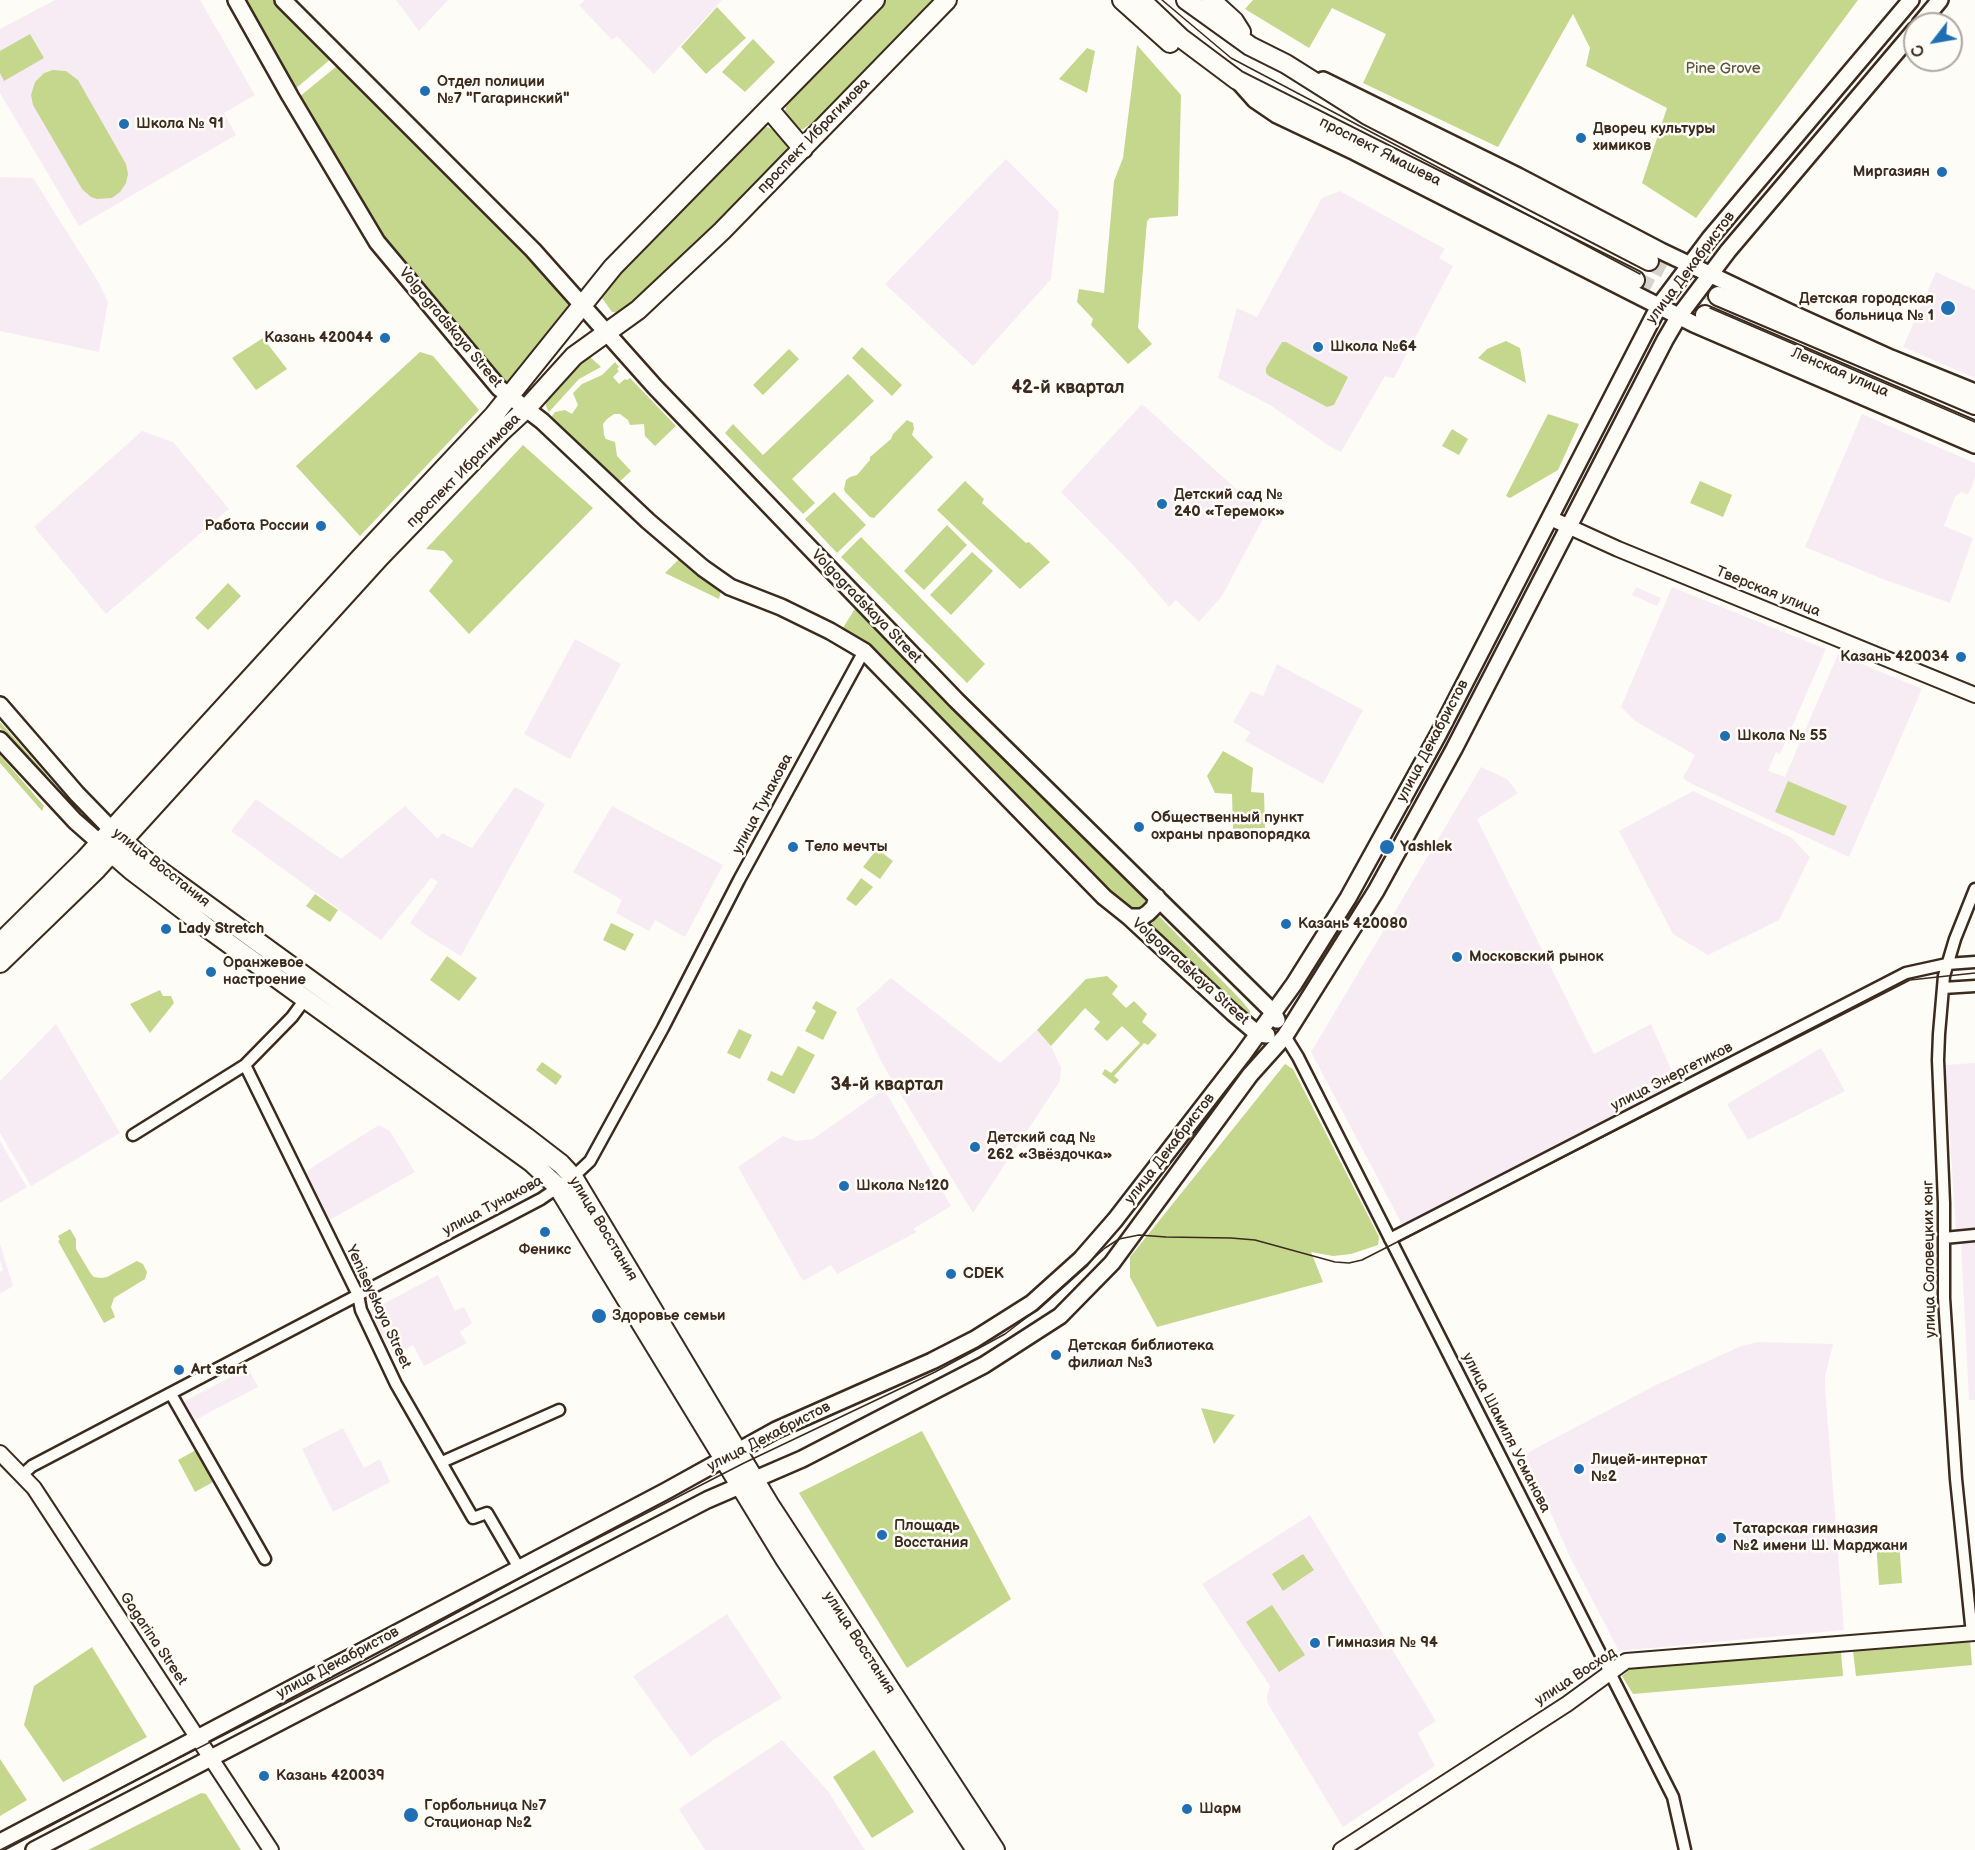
<!DOCTYPE html>
<meta charset="utf-8">
<style>
body{margin:0}
#map{position:relative;width:1975px;height:1850px;overflow:hidden;background:#fdfcf7;font-family:"Balsamiq Sans",sans-serif}
canvas{display:block}
.north{position:absolute;left:1903px;top:12px;width:60px;height:60px;box-sizing:border-box;background:#fdfcf7;border:2px solid #afa8a0;border-radius:50%;rotate:239deg;font-size:16px;font-weight:700;line-height:24px;text-align:center;color:#3b2a1e}
.north::after{content:'';display:block;margin:auto;width:21px;height:27px;background:#1f6fb2;clip-path:polygon(50% 0,100% 100%,50% 72%,0 100%)}
</style>
<div id="map">
<canvas width="1975" height="1850"></canvas>
<div class="north">С</div>
</div>
<script>
const context = document.querySelector('canvas').getContext('2d');
context.lineJoin = 'round';
function paint(path, color) { context.fillStyle = color; context.fill(path, 'evenodd'); }
const toPath = rows => new Path2D(rows.map(r => 'M' + r).join(''));
function strokePath(path, color, width, dash) { context.strokeStyle = color; context.lineWidth = width; context.lineCap = dash ? 'butt' : 'round'; context.setLineDash(dash || []); context.stroke(path); }
function write(font, color, halo, rows, align = 'center') {
  context.font = font + ' "Balsamiq Sans",sans-serif'; context.lineWidth = 5; context.setLineDash([]); context.textBaseline = 'middle'; context.strokeStyle = halo; context.fillStyle = color; for (const [text, x, y, turn = 0] of rows) {
    context.save(); context.translate(x, y); context.rotate((+turn || 0) * Math.PI / 180); context.textAlign = isNaN(turn) ? turn : align; if (halo) context.strokeText(text, 0, 0); context.fillText(text, 0, 0); context.restore();
  }
}
const built = toPath([
 [55,0,200,0,255,95,224,113,236,135,79,226,0,93,0,29],
 [396,0,448,0,419,31],
 [585,0,722,0,654,74,617,36,612,40,579,5],
 [1006,159,1059,212,1051,279,973,366,885,284],
 [0,177,33,178,99,283,108,302,99,352,0,331],
 [1340,191,1445,249,1439,258,1453,266,1394,378,1385,376,1341,452,1328,445,1270,405,1218,378,1237,308,1257,317,1322,198],
 [1936,272,1975,290,1975,378,1903,347],
 [1142,404,1265,515,1222,596,1199,622,1176,600,1169,607,1132,564,1061,492],
 [1862,414,1975,463,1975,478,1968,495,1961,492,1955,497,1944,526,1973,538,1950,603,1885,580,1805,547],
 [142,431,173,442,229,509,106,614,34,527],
 [1636,587,1661,598,1657,606,1632,595],
 [1672,587,1826,649,1780,754,1776,752,1768,771,1785,777,1838,654,1922,689,1849,857,1690,783,1683,778,1695,755,1635,721,1621,707],
 [575,639,621,664,570,759,524,734],
 [1277,664,1363,710,1323,784,1245,741,1250,732,1233,722,1251,691,1263,696],
 [1481,767,1507,779,1518,793,1477,819,1594,1054,1651,1024,1678,1085,1403,1226,1311,1052],
 [515,787,545,804,461,956,428,936,410,923,438,882,431,878,381,940,231,831,256,799,341,859,405,806,438,839,442,833,472,848],
 [1693,791,1792,838,1810,857,1779,920,1708,955,1673,934,1619,831],
 [612,806,723,865,685,937,655,920,649,931,616,913,622,900,573,872],
 [891,978,1000,1063,1037,1030,1051,1046,1061,1068,1060,1081,973,1213,883,1065,856,1009],
 [56,1024,120,1133,31,1186,0,1133,0,1081],
 [1821,1048,1845,1091,1748,1140,1727,1104],
 [1975,1063,1975,1228,1956,1229,1945,1065],
 [884,1089,951,1206,913,1229,917,1232,837,1274,831,1265,803,1281,738,1167,783,1136,796,1141,813,1139],
 [379,1125,390,1131,415,1172,328,1221,304,1176,314,1166],
 [0,1141,27,1187,0,1203],
 [1975,1241,1975,1400,1969,1400,1961,1242],
 [0,1244,13,1286,0,1294,0,1272,3,1270,0,1260],
 [438,1275,455,1311,464,1307,472,1323,460,1332,467,1343,424,1366,413,1345,394,1356,368,1312],
 [1758,1342,1833,1344,1825,1377,1825,1387,1844,1630,1619,1651,1570,1557,1525,1454,1656,1385,1741,1346],
 [248,1368,258,1387,191,1422,181,1403],
 [343,1428,364,1468,380,1459,390,1482,333,1512,302,1449],
 [1310,1515,1436,1721,1418,1733,1435,1766,1343,1827,1268,1704,1267,1697,1270,1686,1202,1584],
 [727,1614,782,1698,713,1740,691,1757,633,1676],
 [782,1740,828,1791,865,1850,705,1850,679,1809]
]);
const green = toPath([
 [243,0,275,0,332,58,294,90],
 [885,0,934,0,818,119,803,129,797,130,784,115,787,103,796,91],
 [1253,0,1858,0,1696,218,1642,183,1667,108,1586,66,1590,48,1573,14,1498,147,1363,83,1386,34,1332,8,1309,48,1245,9],
 [717,7,746,38,706,74,681,47],
 [30,34,44,58,4,81,0,73,0,51],
 [753,39,775,62,745,92,722,72],
 [1137,45,1181,95,1178,216,1150,218,1147,221,1138,328,1152,344,1128,364,1091,325,1093,319,1077,302,1079,289,1104,293,1114,181,1123,158],
 [1087,48,1095,51,1087,93,1059,79],
 [337,66,568,298,569,304,511,384,506,386,383,241,299,97],
 [53,70,66,71,78,80,126,164,128,174,126,183,120,192,112,198,97,199,91,197,82,189,33,105,31,95,35,82,44,73],
 [767,127,776,131,785,141,787,147,786,152,659,282,620,313,612,312,602,298,604,289,759,129],
 [263,338,287,369,256,390,232,358],
 [1506,341,1520,348,1526,383,1478,358,1487,349],
 [1282,342,1286,342,1348,377,1334,405,1327,407,1269,376,1266,373,1266,368],
 [862,347,902,385,892,396,852,358],
 [789,349,799,359,763,395,753,385],
 [420,352,433,356,479,410,360,536,296,466],
 [589,356,601,367,579,379,549,412,546,406,546,400],
 [615,362,619,367,617,369,619,371,613,377,619,384,625,379,627,380,630,378,676,426,655,446,645,436,644,424,630,425,628,420,620,414,614,414,607,419,603,424,604,435,606,439,615,442,617,456,631,471,619,482,550,419,555,412,565,410,572,414,578,405,573,393,582,384,602,375],
 [848,374,874,401,792,479,815,503,803,514,725,433,733,424,763,455],
 [1548,414,1579,424,1558,470,1510,498,1506,496],
 [907,420,913,423,914,429,912,435,933,457,874,518,870,517,845,492,844,489,846,480,850,477,857,475,870,460,870,457,891,439,893,434],
 [1452,429,1468,439,1459,455,1442,446],
 [523,445,593,508,469,634,429,591,453,561,444,551,426,549],
 [965,481,984,499,982,503,1026,543,1029,542,1050,562,1020,589,937,510],
 [1700,481,1732,495,1723,517,1690,503],
 [834,492,866,525,837,553,805,519],
 [947,525,967,545,924,590,904,571],
 [861,537,985,664,967,683,841,557],
 [972,552,993,571,951,615,930,595],
 [680,558,721,590,719,599,665,573],
 [228,583,241,596,208,630,195,618],
 [856,607,1145,900,1146,909,1131,912,875,654,841,631],
 [0,722,47,775,47,777,45,777,0,728],
 [1223,751,1253,768,1251,792,1264,793,1265,828,1233,829,1232,794,1215,793,1207,776],
 [0,755,44,806,42,811,0,763],
 [1788,781,1847,806,1834,836,1775,812],
 [877,849,893,861,880,879,863,867],
 [861,878,873,887,856,906,846,899],
 [315,894,338,910,330,922,306,906],
 [1154,911,1242,1001,1250,1011,1250,1016,1247,1018,1142,924,1148,923,1153,919],
 [611,923,634,934,625,951,603,940],
 [447,956,477,978,459,1001,430,980],
 [1107,976,1118,986,1112,994,1126,1008,1134,1001,1147,1014,1142,1022,1157,1035,1148,1045,1144,1043,1114,1076,1119,1080,1115,1084,1102,1074,1105,1069,1111,1073,1140,1043,1122,1026,1107,1041,1094,1029,1100,1022,1085,1008,1051,1046,1037,1030,1086,979],
 [160,990,163,996,171,996,174,1003,150,1033,130,1004],
 [816,1001,837,1012,823,1040,805,1031,816,1011,812,1008],
 [739,1029,752,1035,740,1059,727,1053],
 [798,1046,815,1055,794,1094,767,1080,771,1071,782,1076],
 [542,1062,562,1076,556,1085,536,1070],
 [1285,1064,1293,1069,1379,1237,1378,1245,1351,1254,1333,1256,1311,1252,1323,1282,1157,1327,1130,1277,1130,1257],
 [70,1229,76,1239,76,1249,91,1274,94,1277,101,1278,107,1277,137,1261,143,1264,147,1272,145,1279,114,1298,111,1307,115,1317,104,1323,58,1241,60,1240,58,1236],
 [1201,1408,1235,1415,1214,1444],
 [922,1431,1011,1599,907,1668,799,1493],
 [196,1450,213,1482,195,1492,178,1460],
 [1899,1540,1902,1583,1879,1585,1876,1542],
 [1303,1554,1314,1570,1283,1591,1272,1574],
 [1272,1605,1305,1655,1279,1672,1246,1622],
 [1970,1640,1972,1665,1856,1676,1853,1651],
 [92,1647,147,1737,63,1782,24,1725,34,1686],
 [1841,1652,1843,1676,1633,1694,1622,1676,1631,1668],
 [874,1750,914,1812,872,1838,833,1777],
 [0,1759,27,1800,0,1816],
 [201,1793,206,1794,241,1850,88,1850]
]);
const primaryTunnel = toPath([
 [1649,261,1718,296],
 [1635,280,1705,315]
]);
const minor = toPath([
 [1943,988,1975,986],
 [1285,1036,1298,1057,1673,1797,1685,1850],
 [245,1065,358,1295,361,1310,396,1384,473,1518,487,1513,519,1568],
 [133,1135,245,1065,292,1017,306,998],
 [1944,1238,1975,1235],
 [1390,1239,1906,973,1947,964,1975,962],
 [171,1394,265,1559],
 [442,1462,559,1410],
 [22,1475,32,1466,541,1199,573,1177,590,1161,663,1028,739,880,864,651],
 [1972,1634,1956,1479,1944,1298,1944,1203,1938,1060,1939,1034,1944,976,1955,939,1975,889]
]);
const tertiary = toPath([
 [1550,518,1618,549,1975,695],
 [0,1453,34,1488,271,1850],
 [1341,1850,1567,1704,1626,1661,1975,1633]
]);
const secondary = toPath([
 [236,0,290,96,377,242,499,388,542,421,648,521,703,568,730,587,781,607,830,631,864,651,1104,897,1129,917,1233,1013,1258,1034,1267,1035],
 [283,0,533,250,655,387,956,700,1274,1013,1277,1020],
 [1920,24,1940,0],
 [1323,80,1518,176,1661,251,1789,312,1891,358,1975,392],
 [1239,82,1255,100,1277,115,1355,152,1694,324,1975,445],
 [0,705,77,794,111,829],
 [0,740,75,821,100,843],
 [1129,917,1142,917,1148,913,1154,907,1157,897],
 [0,1842,666,1491,776,1430,932,1361,975,1339,1032,1303,1081,1259,1115,1220,1242,1056,1294,984,1348,898,1438,735,1659,306,1710,238,1911,0],
 [34,1850,707,1500,802,1459,984,1365,1060,1316,1112,1263,1250,1075,1285,1036,1376,891,1454,749,1665,340,1679,316,1728,251,1915,30]
]);
const primary = toPath([
 [1122,0,1170,43],
 [1141,0,1181,38,1237,80,1635,280],
 [1186,0,1250,46,1286,64,1367,115,1649,261],
 [1211,0,1234,21,1241,32],
 [769,109,803,149],
 [1718,296,1975,405],
 [1705,315,1975,431],
 [111,829,141,857,526,1137,561,1164,573,1177,769,1504,995,1850],
 [100,843,131,870,206,927,531,1162,558,1187,785,1559,976,1850],
 [0,943,85,859,361,557,494,415,613,267,875,0],
 [0,963,96,870,380,557,500,433,526,409,574,356,638,310,722,231,947,0]
]);
const tram = toPath([
 [1162,0,1231,58,1640,274],
 [1710,308,1975,422],
 [0,1850,368,1661,528,1574,744,1463,935,1372,1005,1334,1035,1311,1105,1248,1119,1239,1139,1235,1166,1237,1231,1238,1255,1240,1335,1262,1349,1263,1362,1260,1910,980,1975,973]
]);
const markers = [
 [425,91,6,"#1f6fb2"],
 [124,124,6,"#1f6fb2"],
 [1581,138,6,"#1f6fb2"],
 [1942,172,6,"#1f6fb2"],
 [1948,308,8,"#1f6fb2"],
 [385,338,6,"#1f6fb2"],
 [1318,347,6,"#1f6fb2"],
 [1162,504,6,"#1f6fb2"],
 [321,526,6,"#1f6fb2"],
 [1961,657,6,"#1f6fb2"],
 [1725,736,6,"#1f6fb2"],
 [1139,827,6,"#1f6fb2"],
 [793,847,6,"#1f6fb2"],
 [1387,847,8,"#1f6fb2"],
 [1286,924,6,"#1f6fb2"],
 [166,929,6,"#1f6fb2"],
 [1457,957,6,"#1f6fb2"],
 [211,972,6,"#1f6fb2"],
 [975,1147,6,"#1f6fb2"],
 [844,1186,6,"#1f6fb2"],
 [545,1232,6,"#1f6fb2"],
 [951,1274,6,"#1f6fb2"],
 [599,1316,8,"#1f6fb2"],
 [1056,1355,6,"#1f6fb2"],
 [179,1370,6,"#1f6fb2"],
 [1579,1469,6,"#1f6fb2"],
 [882,1535,6,"#1f6fb2"],
 [1721,1538,6,"#1f6fb2"],
 [1315,1643,6,"#1f6fb2"],
 [264,1776,6,"#1f6fb2"],
 [1187,1809,6,"#1f6fb2"],
 [411,1815,8,"#1f6fb2"]
];
const parkNames = [
 ["Pine Grove",1723,69]
];
const poiNames = [
 ["Отдел полиции",437,82],
 ["№7 \"Гагаринский\"",437,99],
 ["Школа № 91",136,124],
 ["Дворец культуры",1593,129],
 ["химиков",1593,146],
 ["Миргазиян",1930,172,"right"],
 ["Детская городская",1934,299,"right"],
 ["больница № 1",1934,316,"right"],
 ["Казань 420044",373,338,"right"],
 ["Школа №64",1330,347],
 ["Детский сад №",1174,495],
 ["240 «Теремок»",1174,512],
 ["Работа России",309,526,"right"],
 ["Казань 420034",1949,657,"right"],
 ["Школа № 55",1737,736],
 ["Общественный пункт",1151,818],
 ["охраны правопорядка",1151,835],
 ["Тело мечты",805,847],
 ["Yashlek",1400,847],
 ["Казань 420080",1298,924],
 ["Lady Stretch",178,929],
 ["Московский рынок",1469,957],
 ["Оранжевое",223,963],
 ["настроение",223,980],
 ["Детский сад №",987,1138],
 ["262 «Звёздочка»",987,1155],
 ["Школа №120",856,1186],
 ["Феникс",545,1250,"center"],
 ["CDEK",963,1274],
 ["Здоровье семьи",612,1316],
 ["Детская библиотека",1068,1346],
 ["филиал №3",1068,1363],
 ["Art start",191,1370],
 ["Лицей-интернат",1591,1460],
 ["№2",1591,1477],
 ["Площадь",894,1526],
 ["Восстания",894,1543],
 ["Татарская гимназия",1733,1529],
 ["№2 имени Ш. Марджани",1733,1546],
 ["Гимназия № 94",1327,1643],
 ["Казань 420039",276,1776],
 ["Горбольница №7",424,1806],
 ["Стационар №2",424,1823],
 ["Шарм",1199,1809]
];
const streetNames = [
 ["проспект Ибрагимова",814,136,-46],
 ["проспект Ямашева",1380,152,27],
 ["улица Декабристов",1691,268,-53],
 ["Volgogradskaya Street",450,328,50],
 ["Ленская улица",1840,373,23],
 ["проспект Ибрагимова",464,471,-45],
 ["Тверская улица",1768,592,22],
 ["Volgogradskaya Street",866,607,46],
 ["улица Декабристов",1433,741,-62],
 ["улица Тунакова",763,804,-62],
 ["улица Восстания",161,868,38],
 ["Volgogradskaya Street",1190,972,42],
 ["улица Энергетиков",1672,1077,-27],
 ["улица Декабристов",1170,1149,-52],
 ["улица Тунакова",493,1206,-28],
 ["улица Восстания",603,1229,59],
 ["улица Соловецких юнг",1930,1259,-91],
 ["Yeniseyskaya Street",378,1307,65],
 ["улица Шамиля Усманова",1506,1433,63],
 ["улица Декабристов",769,1437,-27],
 ["Gagarina Street",153,1639,56],
 ["улица Восстания",859,1643,57],
 ["улица Декабристов",338,1663,-28],
 ["улица Восход",1576,1677,-33]
];
const quarterNames = [
 ["42-й квартал",1068,388],
 ["34-й квартал",887,1085]
];
paint(built, '#f8ecf4');
paint(green, '#c5d78c');
strokePath(primaryTunnel, '#d6d2cc', 18, [18, 9]);
strokePath(minor, '#3b2a1e', 15);
strokePath(tertiary, '#3b2a1e', 18);
strokePath(secondary, '#3b2a1e', 20);
strokePath(primary, '#3b2a1e', 22);
strokePath(minor, '#fdfcf7', 10);
strokePath(tertiary, '#fdfcf7', 14);
strokePath(secondary, '#fdfcf7', 15);
strokePath(primary, '#fdfcf7', 18);
strokePath(tram, '#3b2a1e', 1.5);
for (const [x, y, r, color] of markers) { const dot = new Path2D(); dot.arc(x, y, r, 0, 2 * Math.PI); context.fillStyle = color; context.fill(dot); strokePath(dot, '#fdfcf7', 2); }
write('15px', '#5e553a', '#fdfcf7', parkNames);
write('bold 15px', '#3b2a1e', '#fdfcf7', poiNames, 'left');
write('15px', '#3b2a1e', '#fdfcf7', streetNames);
write('bold 18px', '#3b2a1e', '#fdfcf7', quarterNames);
</script>
